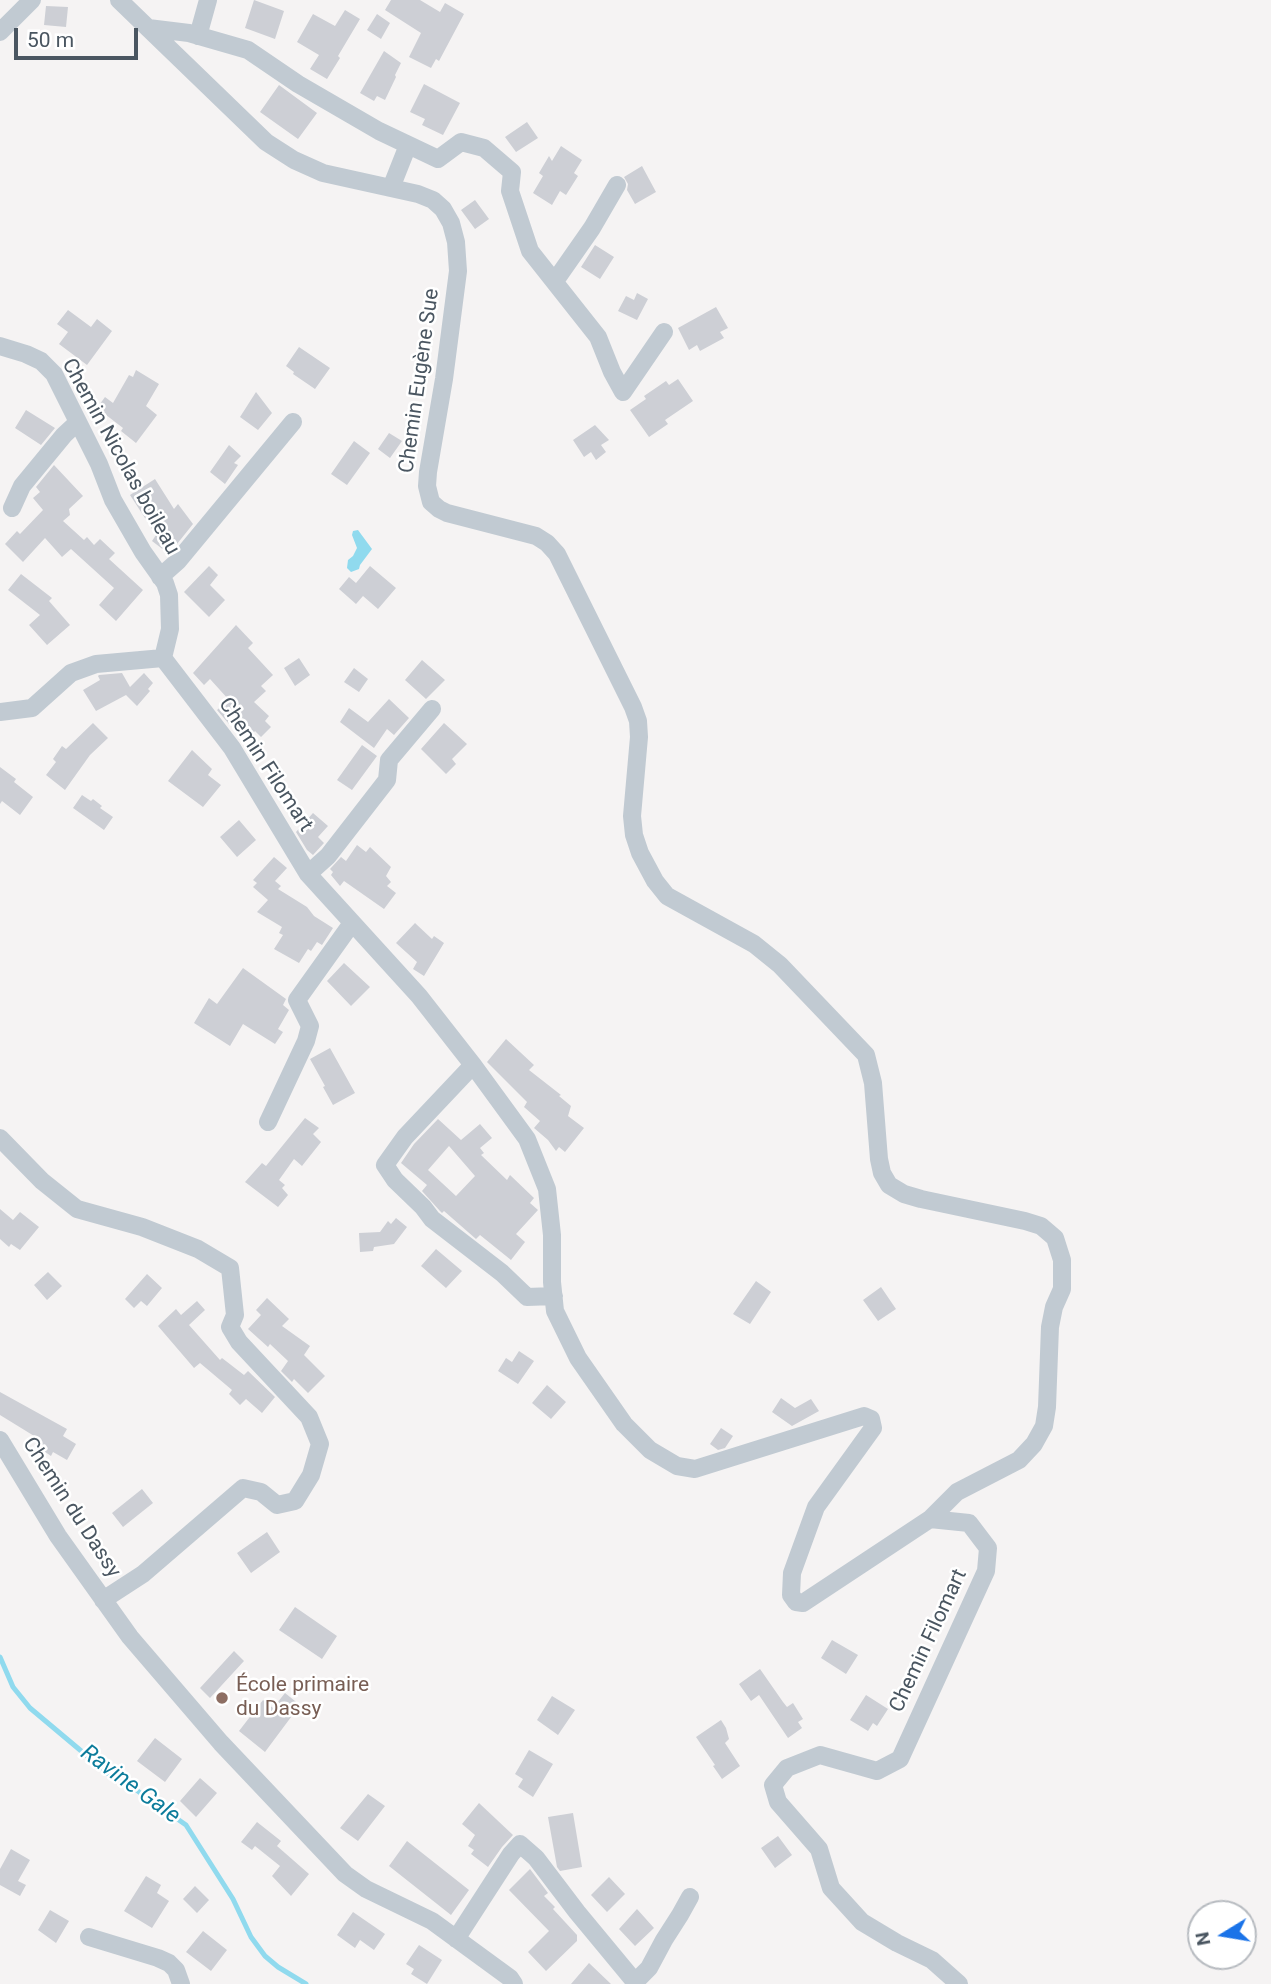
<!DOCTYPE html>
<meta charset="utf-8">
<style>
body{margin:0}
#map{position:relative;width:1271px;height:1984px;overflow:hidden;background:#f5f3f3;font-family:Roboto,sans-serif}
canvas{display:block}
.north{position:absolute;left:1187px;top:1900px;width:70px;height:70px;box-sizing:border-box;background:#fff;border:2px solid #b7bbc0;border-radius:50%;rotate:259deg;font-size:19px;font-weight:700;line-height:28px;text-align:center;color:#4a5661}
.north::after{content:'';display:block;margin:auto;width:24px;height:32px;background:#1a73e8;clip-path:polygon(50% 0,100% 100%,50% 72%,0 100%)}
.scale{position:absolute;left:14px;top:28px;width:124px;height:32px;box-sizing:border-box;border:4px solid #4a5661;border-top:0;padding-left:9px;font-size:21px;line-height:24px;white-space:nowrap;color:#4a5661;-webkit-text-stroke:5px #fff;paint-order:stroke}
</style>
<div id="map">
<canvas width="1271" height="1984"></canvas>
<div class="north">N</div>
<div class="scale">50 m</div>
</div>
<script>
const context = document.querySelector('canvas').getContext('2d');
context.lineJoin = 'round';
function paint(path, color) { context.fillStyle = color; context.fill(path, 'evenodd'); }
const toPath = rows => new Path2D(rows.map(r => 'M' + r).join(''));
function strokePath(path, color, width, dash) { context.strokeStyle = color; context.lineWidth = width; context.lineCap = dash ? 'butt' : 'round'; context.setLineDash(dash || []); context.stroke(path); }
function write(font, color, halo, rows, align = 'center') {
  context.font = font + ' Roboto,sans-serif'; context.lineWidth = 5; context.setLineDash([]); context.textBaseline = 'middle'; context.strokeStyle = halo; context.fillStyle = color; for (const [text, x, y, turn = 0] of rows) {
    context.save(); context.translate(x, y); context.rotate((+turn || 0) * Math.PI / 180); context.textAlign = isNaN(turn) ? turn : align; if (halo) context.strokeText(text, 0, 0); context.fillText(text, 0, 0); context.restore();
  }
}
const water = toPath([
 [358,530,372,549,360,565,359,569,351,572,347,568,348,560,353,556,357,548,352,535,353,531]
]);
const stream = toPath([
 [0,1657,13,1687,30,1708,111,1776,132,1787,186,1825,233,1899,251,1937,265,1956,278,1967,306,1984]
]);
const building = toPath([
 [254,0,284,11,275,39,245,28],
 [391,0,420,0,440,12,445,3,464,14,439,61,436,59,431,68,409,57,421,33,385,10],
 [46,6,68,7,66,27,44,25],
 [345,10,360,19,338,56,340,58,327,79,310,69,319,55,297,42,313,14,335,26],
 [377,14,390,23,381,39,367,30],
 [384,51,401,63,395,75,396,77,385,100,377,96,374,101,360,93],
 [424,84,460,103,443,135,422,125,425,119,410,112],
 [279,85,317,113,298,139,260,112],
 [527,122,538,138,516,152,505,137],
 [561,146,582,160,574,173,578,176,566,195,560,191,552,205,533,193,543,176,539,173,549,156,552,161],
 [642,166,656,192,635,204,627,190,628,184,624,177],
 [475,200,489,219,475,229,461,210],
 [595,245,614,257,600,279,581,267],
 [637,293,648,299,637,320,618,311,626,296,634,300],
 [716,307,728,328,720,332,724,338,700,351,697,345,689,350,678,328],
 [68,310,91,327,97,319,112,331,87,365,59,344,68,332,57,324],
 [299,347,330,368,315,389,293,374,294,372,286,366],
 [136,370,159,384,146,406,157,415,136,443,121,431,123,428,97,408,105,397,113,403,129,375,133,377],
 [678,379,693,401,665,420,668,424,649,437,630,410,646,399,644,396,666,381,669,385],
 [256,392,272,413,258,430,240,417],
 [26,410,55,428,41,445,15,428],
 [595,425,609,440,601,445,606,452,596,460,591,452,584,457,573,440],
 [389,433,402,441,390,458,378,449],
 [354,441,370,453,347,485,331,474],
 [229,445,241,456,234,463,238,465,225,484,210,472],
 [54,465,83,496,69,509,70,515,63,521,84,540,87,537,94,545,100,539,115,553,109,559,143,590,116,621,99,605,114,588,71,549,62,557,45,538,23,562,5,544,17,531,20,534,43,510,33,498,40,492,36,487],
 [155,479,174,509,178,504,193,524,169,554,152,541,156,535,130,495],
 [209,566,218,575,210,585,225,600,209,617,184,592],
 [370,566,396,588,378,609,363,596,356,604,339,589,349,577,356,583],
 [21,574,52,598,49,601,70,625,47,645,29,625,40,615,8,590],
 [236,625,253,643,248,648,273,675,261,686,266,691,254,702,269,716,265,721,271,727,261,737,255,731,251,736,234,719,229,724,217,710,229,700,210,679,204,685,193,673],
 [299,658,310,675,295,686,284,668],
 [422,660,445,680,426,699,405,680],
 [354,668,368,679,359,692,344,682],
 [122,673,130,687,144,673,153,683,148,689,150,691,137,706,126,695,96,711,83,690,100,680,98,676,99,675],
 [389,699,409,718,394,735,387,729,374,748,340,722,349,708,368,722],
 [93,723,108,738,90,755,65,790,46,775,56,762,53,759,62,746,66,749],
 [444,723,467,744,452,759,456,764,446,774,421,749],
 [362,745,377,756,352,790,337,780],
 [192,750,212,769,208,775,221,785,203,807,168,781],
 [0,767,16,779,14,782,33,797,20,815,2,801,0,804],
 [82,795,91,801,93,799,102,806,100,808,113,817,104,830,73,808],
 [313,813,328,826,318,837,324,843,313,855,307,850,296,832],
 [239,820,256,840,237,857,220,837],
 [357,845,366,852,370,847,391,867,386,876,391,882,387,886,396,893,384,909,344,881,340,886,331,875,333,872,330,869,341,857,346,861],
 [274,857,287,868,275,881,281,886,278,889,307,907,314,916,333,928,322,945,317,942,311,951,308,949,299,963,274,949,283,935,279,933,282,927,257,912,268,900,253,887,257,883,253,880],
 [415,923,432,939,434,936,444,943,424,976,413,969,417,962,396,943],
 [344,963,370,987,351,1006,327,981],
 [243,968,286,999,283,1005,289,1010,278,1029,283,1032,275,1044,243,1024,230,1046,194,1023,209,998,217,1004],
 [506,1039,534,1065,529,1070,561,1095,559,1096,571,1106,568,1116,584,1128,565,1152,559,1147,556,1151,548,1140,534,1128,540,1121,524,1107,527,1102,487,1062],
 [330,1048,355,1093,333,1105,323,1087,325,1086,310,1059],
 [305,1118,319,1128,313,1134,321,1142,302,1166,294,1159,279,1180,285,1185,282,1188,288,1195,278,1207,245,1182,262,1163,266,1166],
 [438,1119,461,1140,480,1124,492,1138,480,1148,484,1153,481,1155,507,1180,510,1175,534,1198,530,1203,538,1210,516,1234,525,1242,511,1260,480,1235,476,1239,444,1211,442,1213,440,1211,422,1191,427,1185,401,1163,414,1144],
 [449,1146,475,1176,456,1196,428,1170],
 [0,1209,13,1220,20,1212,39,1227,20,1250,11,1244,9,1247,0,1239],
 [396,1218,407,1227,394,1244,374,1247,373,1251,360,1252,359,1233,380,1232,388,1221,391,1224],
 [436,1249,462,1271,446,1288,421,1266],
 [48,1272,62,1286,47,1300,34,1285],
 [147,1274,162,1288,147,1306,141,1301,134,1308,125,1299],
 [756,1281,771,1292,750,1324,733,1314],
 [881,1287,896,1309,878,1321,863,1300],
 [267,1298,289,1319,282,1326,310,1346,304,1355,325,1376,308,1393,294,1379,292,1382,281,1371,288,1361,270,1344,268,1347,248,1329,261,1315,256,1310],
 [197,1301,205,1310,189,1325,220,1360,222,1358,244,1375,248,1371,275,1397,262,1413,246,1399,240,1405,229,1394,232,1390,200,1363,194,1368,158,1326,176,1309,181,1315],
 [519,1351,534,1361,518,1384,498,1371,506,1358,512,1362],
 [547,1385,566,1402,551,1419,532,1403],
 [0,1392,67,1429,63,1436,76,1444,67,1460,53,1452,51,1456,35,1445,39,1439,0,1415],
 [781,1398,795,1408,811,1399,819,1411,792,1426,772,1412],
 [721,1428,733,1436,725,1448,718,1450,710,1444],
 [142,1489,153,1503,123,1527,112,1513],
 [267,1532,280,1552,251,1573,237,1553],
 [295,1607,337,1636,322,1659,279,1630],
 [832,1640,858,1655,846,1674,821,1658],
 [234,1651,244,1661,210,1698,200,1688],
 [760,1669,783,1702,787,1707,793,1703,803,1719,798,1722,802,1728,788,1738,759,1695,751,1701,739,1684],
 [285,1693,300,1705,265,1752,239,1731,263,1700,273,1708],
 [866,1695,888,1709,877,1726,873,1723,868,1731,850,1720],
 [552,1696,575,1710,558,1735,537,1720],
 [721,1720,726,1728,729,1739,725,1743,740,1766,722,1779,713,1766,715,1765,696,1737],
 [155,1738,182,1759,165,1782,137,1761],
 [529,1750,553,1764,533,1797,518,1787,523,1779,515,1774],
 [200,1778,217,1793,196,1817,180,1801],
 [368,1794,385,1806,358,1841,340,1828],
 [479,1803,513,1835,502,1847,488,1867,471,1854,474,1850,468,1846,475,1835,462,1824],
 [573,1813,582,1867,560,1871,557,1867,548,1817],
 [257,1822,281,1841,277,1846,309,1874,291,1896,272,1876,280,1866,255,1846,252,1850,241,1842],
 [778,1836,792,1855,775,1868,761,1848],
 [407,1841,469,1890,451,1915,389,1866],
 [11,1849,30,1860,18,1881,26,1885,20,1896,0,1885,0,1869],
 [530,1869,548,1893,544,1896,555,1907,553,1909,577,1935,577,1941,546,1971,528,1952,549,1931,509,1890],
 [146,1876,161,1885,157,1893,169,1901,152,1928,124,1911],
 [609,1877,625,1894,607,1912,591,1895],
 [195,1886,209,1900,197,1913,183,1899],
 [637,1909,654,1928,635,1946,619,1929],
 [50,1910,69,1921,56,1943,38,1930],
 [353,1912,385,1934,374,1950,360,1940,355,1948,337,1935],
 [203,1931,227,1950,211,1971,186,1952],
 [419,1945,442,1960,427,1984,411,1974,414,1969,406,1964],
 [589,1963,611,1984,571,1984]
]);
const minor = toPath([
 [119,0,266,142,294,160,323,173,418,194,433,200,443,209,451,223,456,242,458,271,444,379,428,472,427,486,431,502,439,509,447,513,536,536,547,543,557,554,633,707,638,721,639,737,632,816,634,835,640,853,655,881,667,896,754,944,780,965,866,1055,873,1083,879,1159,882,1173,889,1185,904,1194,921,1199,1025,1221,1041,1226,1055,1238,1062,1260,1062,1289,1054,1307,1050,1327,1047,1407,1044,1426,1034,1444,1019,1460,957,1492,930,1519],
 [148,28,189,33,248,50,298,84,379,131,438,159,461,142,484,148,512,172,510,191,530,251,598,337,612,372,623,392,664,332],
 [0,32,32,0],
 [198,36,208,0],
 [391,188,408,145],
 [555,281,592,228,617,185],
 [0,346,26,354,41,361,54,374,99,464,113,500,143,552,165,583,169,595,170,629,163,658],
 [12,508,22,486,64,435,78,422],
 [160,577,178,561,293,422],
 [163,658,232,748,308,874,419,996,473,1065,527,1139,547,1189,552,1235,552,1282,555,1311,578,1358,624,1424,650,1450,677,1466,695,1469,864,1416,871,1419,873,1428,816,1507,792,1573,791,1595,796,1602,803,1603,930,1519,969,1523,988,1548,986,1571,900,1759,877,1771,820,1755,787,1768,773,1785,778,1802,819,1849,831,1888,862,1922,897,1943,932,1960,959,1984],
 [0,712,32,708,71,673,96,664,163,658],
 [308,874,328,856,387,780,389,760,432,709],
 [473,1065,405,1137,385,1165,395,1180,423,1207,432,1219,502,1273,527,1297,554,1296],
 [268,1122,306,1041,310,1026,297,1000,352,923],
 [0,1138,42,1181,77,1209,142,1227,198,1249,230,1268,235,1315,230,1327,239,1342,309,1417,320,1444,311,1475,295,1501,277,1505,261,1492,243,1488,143,1574,103,1600],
 [0,1440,58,1536,130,1637,221,1743,345,1874,366,1889,432,1921,510,1978,514,1984],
 [89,1937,158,1958,169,1963,176,1970,181,1984],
 [456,1939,511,1854,520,1844,536,1858,577,1912,635,1982,649,1968,664,1940,680,1915,690,1897]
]);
const markers = [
 [222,1698,7,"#8d6e63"]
];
const streetNames = [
 ["Chemin Eugène Sue",420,381,-82],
 ["Chemin Nicolas boileau",120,457,61],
 ["Chemin Filomart",265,765,57],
 ["Chemin du Dassy",71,1508,57],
 ["Chemin Filomart",929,1641,-65]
];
const educationNames = [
 ["École primaire",236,1686],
 ["du Dassy",236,1710]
];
const waterNames = [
 ["Ravine Gale",130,1785,36]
];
paint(water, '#90daee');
strokePath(stream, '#90daee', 5);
paint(building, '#cdcfd5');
strokePath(minor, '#c1cad2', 18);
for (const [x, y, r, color] of markers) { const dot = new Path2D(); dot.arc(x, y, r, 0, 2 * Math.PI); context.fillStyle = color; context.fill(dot); strokePath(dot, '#fff', 2.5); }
write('21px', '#4a5661', '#fff', streetNames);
write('21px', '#785e54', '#fff', educationNames, 'left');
write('italic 23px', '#0c7c9b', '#fff', waterNames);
</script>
